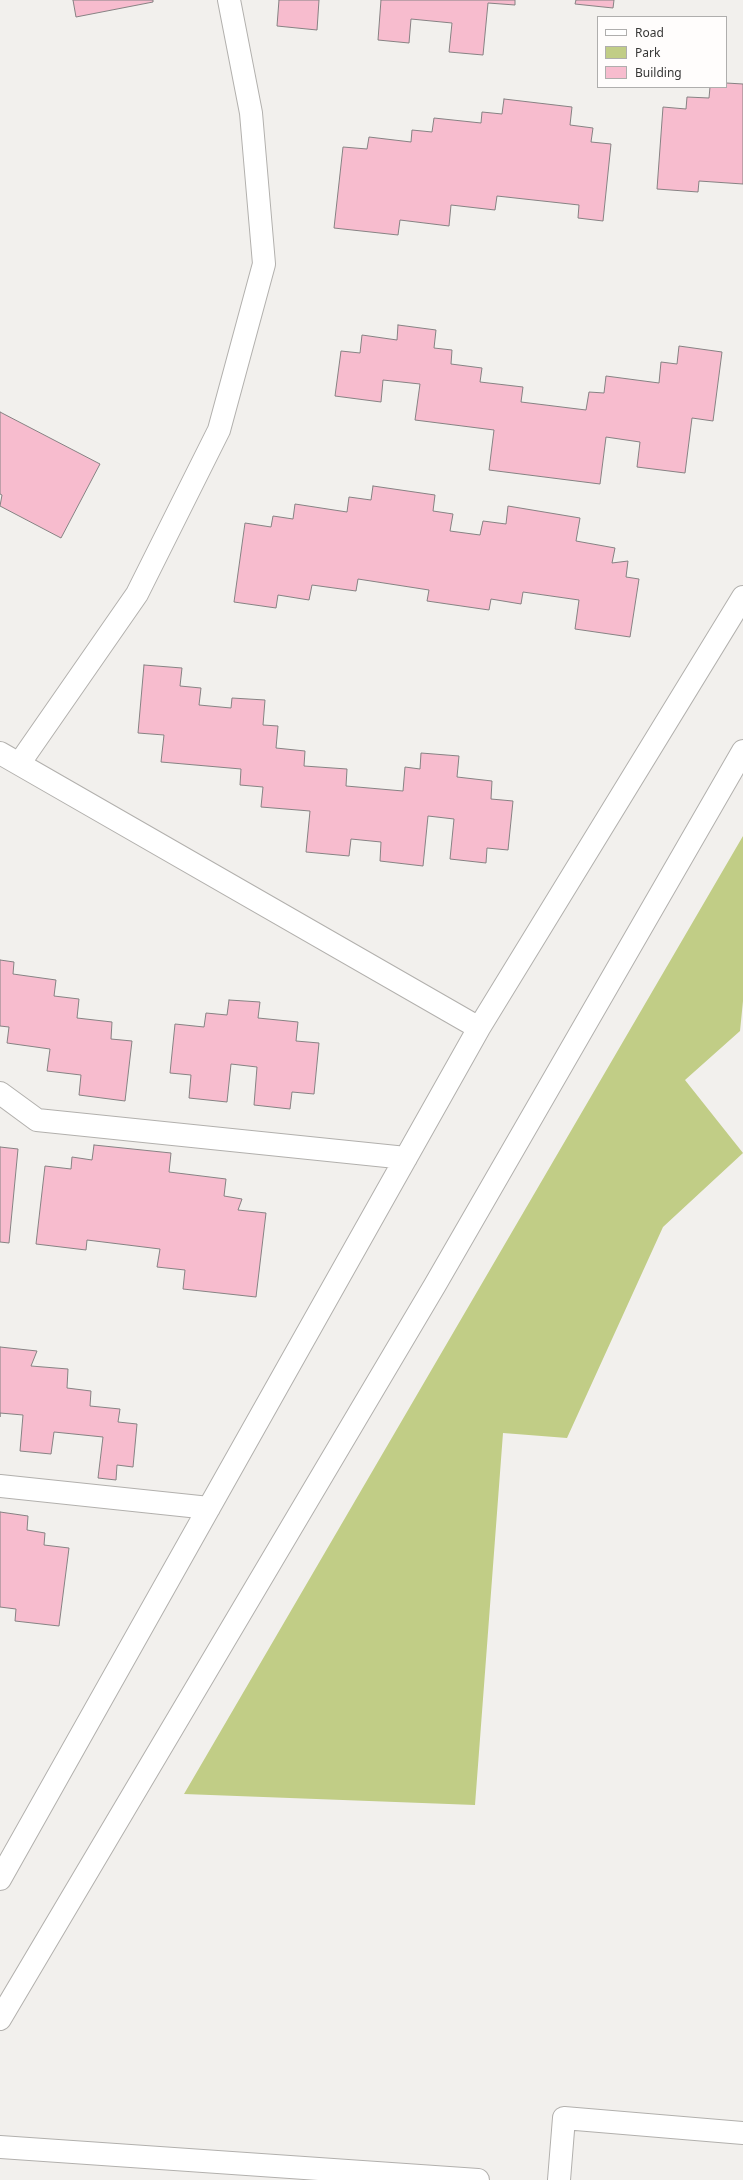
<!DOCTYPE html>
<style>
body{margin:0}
#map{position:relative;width:743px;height:2180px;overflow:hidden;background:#f2f0ed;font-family:"Noto Sans",sans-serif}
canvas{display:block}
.legend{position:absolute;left:597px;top:16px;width:130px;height:72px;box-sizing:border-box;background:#fffdfc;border:1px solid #afaead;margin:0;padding:5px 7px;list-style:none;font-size:12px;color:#373736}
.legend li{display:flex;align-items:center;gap:8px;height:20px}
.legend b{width:20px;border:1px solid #afaead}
</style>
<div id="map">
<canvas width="743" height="2180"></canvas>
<ul class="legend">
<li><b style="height:5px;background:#fff"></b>Road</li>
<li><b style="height:11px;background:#c1cd86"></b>Park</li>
<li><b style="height:11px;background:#f7bcce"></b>Building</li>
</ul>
</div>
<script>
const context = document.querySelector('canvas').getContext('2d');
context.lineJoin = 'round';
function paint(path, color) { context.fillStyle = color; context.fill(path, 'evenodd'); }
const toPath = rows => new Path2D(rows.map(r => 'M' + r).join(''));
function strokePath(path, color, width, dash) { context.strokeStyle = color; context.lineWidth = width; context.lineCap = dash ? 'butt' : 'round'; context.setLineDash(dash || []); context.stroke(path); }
const green = toPath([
 [743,836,743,1001,740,1031,685,1080,743,1153,663,1227,567,1438,503,1433,475,1805,184,1794]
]);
const building = toPath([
 [73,0,153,0,153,2,76,17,73,0],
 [279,0,319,0,317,30,277,26,279,0],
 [381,0,515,0,515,5,488,3,483,55,449,52,452,23,411,19,409,43,378,40,381,0],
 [576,0,614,0,613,8,575,4,576,0],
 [726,83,743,84,743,184,699,181,698,192,657,189,663,107,686,109,687,97,709,98,710,87,726,87,726,83],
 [504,99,572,107,570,125,593,128,591,142,611,144,603,221,578,218,579,205,497,196,495,210,451,205,449,226,400,220,398,235,334,228,343,147,367,149,369,137,411,142,412,130,432,132,434,118,481,123,482,112,502,114,504,99],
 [398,325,436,330,434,348,452,350,451,364,482,368,480,382,523,387,521,402,586,410,589,392,604,393,606,376,659,383,661,362,677,364,679,346,722,352,713,421,692,418,685,473,637,467,640,442,606,437,600,484,489,470,494,430,415,420,420,384,383,380,381,402,335,396,341,351,360,353,362,335,397,340,398,325],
 [0,412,100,464,61,538,0,506,2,495,0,494,0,412],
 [373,486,435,495,433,511,453,514,450,531,480,535,483,521,506,524,508,506,580,518,576,541,615,548,612,563,628,561,626,577,639,579,630,637,575,629,579,600,523,592,521,604,491,599,489,610,427,601,429,590,358,579,356,591,312,585,309,600,278,595,276,608,234,602,245,523,271,527,273,516,293,519,295,504,347,512,349,497,371,500,373,486],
 [144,665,182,668,180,686,201,688,199,705,231,708,232,698,265,700,263,725,278,726,276,748,305,751,304,766,347,769,346,786,403,791,405,767,420,769,421,753,459,756,457,777,492,781,491,799,513,801,508,850,487,848,486,863,450,859,454,819,428,816,423,866,380,861,381,842,351,839,349,856,306,852,310,811,261,807,263,787,240,785,241,769,161,762,164,735,138,733,144,665],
 [0,960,14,962,13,974,56,980,54,996,79,999,77,1018,112,1022,111,1039,132,1041,125,1101,79,1095,81,1075,47,1071,50,1049,7,1043,9,1027,0,1026,0,960],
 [229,1000,260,1002,258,1018,298,1022,296,1041,319,1043,314,1094,292,1092,290,1109,254,1105,257,1067,231,1064,227,1102,189,1098,191,1075,170,1073,175,1024,204,1027,206,1013,227,1015,229,1000],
 [94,1145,171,1153,169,1172,226,1179,224,1196,242,1199,238,1210,266,1213,256,1297,183,1289,185,1270,157,1267,160,1249,87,1240,86,1250,36,1244,45,1166,71,1169,72,1157,92,1160,94,1145],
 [0,1147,18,1149,9,1243,0,1242,0,1147],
 [0,1347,37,1351,31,1366,68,1369,67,1388,91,1391,90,1406,120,1409,118,1422,137,1424,133,1467,117,1465,116,1480,98,1478,103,1437,54,1432,51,1454,20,1451,23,1415,0,1413,0,1417,0,1347],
 [0,1512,28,1516,27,1530,45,1533,44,1545,69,1548,59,1626,15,1621,16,1609,0,1607,0,1512]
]);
const minor = toPath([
 [0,753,479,1028],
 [19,764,137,594,219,430,264,264,251,113,229,0],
 [0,1093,37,1120,406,1158],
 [0,1486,209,1508],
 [0,1879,479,1028,743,597],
 [0,2019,435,1285,743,751],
 [0,2147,478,2180],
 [559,2180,564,2118,743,2133]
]);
paint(green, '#c1cd86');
paint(building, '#f7bcce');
strokePath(building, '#868283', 1);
strokePath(minor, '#b2b0ad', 24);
strokePath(minor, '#fff', 22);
</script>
